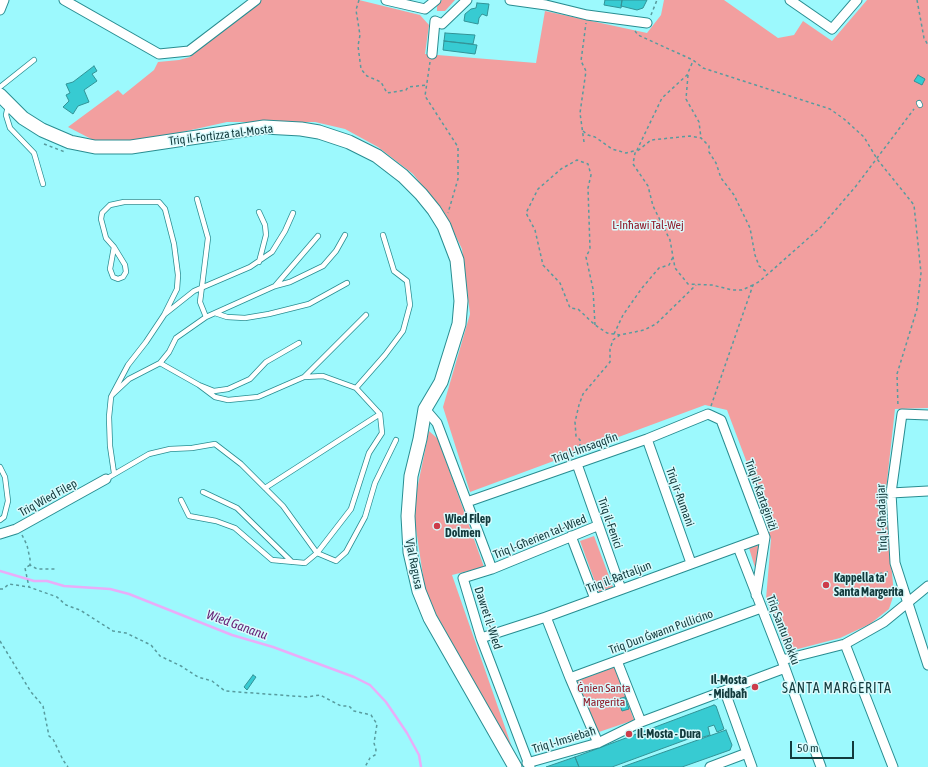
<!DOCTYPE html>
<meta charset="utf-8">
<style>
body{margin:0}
#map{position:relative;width:928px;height:767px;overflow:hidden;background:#9cf9fd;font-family:"Asap Condensed",sans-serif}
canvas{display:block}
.scale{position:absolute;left:790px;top:741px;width:64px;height:18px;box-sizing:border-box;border:2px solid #123a3c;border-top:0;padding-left:5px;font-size:12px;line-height:14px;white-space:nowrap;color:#123a3c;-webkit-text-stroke:3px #d9fbfd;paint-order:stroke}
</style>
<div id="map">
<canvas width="928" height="767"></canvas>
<div class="scale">50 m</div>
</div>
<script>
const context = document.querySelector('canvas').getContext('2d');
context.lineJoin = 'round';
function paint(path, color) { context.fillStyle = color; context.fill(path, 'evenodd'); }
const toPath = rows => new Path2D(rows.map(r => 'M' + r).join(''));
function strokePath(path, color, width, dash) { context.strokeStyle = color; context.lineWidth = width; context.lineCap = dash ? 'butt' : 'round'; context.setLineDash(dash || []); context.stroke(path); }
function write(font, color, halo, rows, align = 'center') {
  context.font = font + ' "Asap Condensed",sans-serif'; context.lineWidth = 3; context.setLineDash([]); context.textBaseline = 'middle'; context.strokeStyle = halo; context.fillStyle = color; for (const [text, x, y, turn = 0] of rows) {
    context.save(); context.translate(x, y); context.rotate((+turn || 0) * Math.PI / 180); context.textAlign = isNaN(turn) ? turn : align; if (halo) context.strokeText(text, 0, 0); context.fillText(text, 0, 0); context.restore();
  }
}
const green = toPath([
 [260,0,359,0,420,15,429,25,425,54,536,63,545,11,647,33,661,15,664,0,724,0,778,38,794,35,803,21,832,41,867,0,928,0,928,408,895,409,885,499,894,594,889,609,870,624,840,638,794,650,785,649,766,599,771,539,764,516,767,516,727,410,705,405,470,492,443,407,470,314,462,249,445,214,413,174,378,147,345,129,315,122,227,122,137,142,97,142,68,127,118,90,123,95,154,70,158,62,179,60,190,57],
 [442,0,455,0,445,11,437,11,437,5],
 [429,431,438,439,484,567,452,575,515,756,426,596,413,509],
 [594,536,613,587,599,593,580,541],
 [760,543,756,571,749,548],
 [615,667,634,720,596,733,577,681]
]);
const stream = toPath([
 [0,571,34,581,47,581,64,586,110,589,129,594,232,635,273,647,354,677,370,685,386,702,407,733,419,755,421,767]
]);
const building = toPath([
 [605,0,622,0,621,8,604,5,605,0],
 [622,0,647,0,643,8,637,10,621,6,622,0],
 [477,3,489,4,487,16,482,14,479,18,478,24,464,21,465,14,471,9,476,8,477,3],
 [445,33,475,35,473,44,444,41,445,33],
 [444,41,477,45,475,54,443,50,444,41],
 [94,66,97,71,92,74,97,81,84,90,89,102,78,106,73,114,63,107,69,101,66,95,70,93,66,84,73,82,94,66],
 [918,75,925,79,922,85,914,81,918,75],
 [776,597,779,604,770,608,767,601,776,597],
 [253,675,256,677,247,690,244,687,253,675],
 [625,697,629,709,622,711,618,699,625,697],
 [714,705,716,706,724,729,717,732,714,725,708,727,710,735,700,738,699,735,612,767,579,767,575,757,714,705],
 [726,730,732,745,730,750,682,767,622,767,726,730],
 [575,757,579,767,546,767,575,757]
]);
const path = toPath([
 [359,0,356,10,360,35,358,46,361,69,367,76,381,82,387,93,406,90,408,87,427,85],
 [917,0,924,38,928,45],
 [651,15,657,0],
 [635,31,638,35,693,60,703,68,830,109,844,119,864,137,877,159,914,205,921,273,917,309,897,374,898,407],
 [430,62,425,96,458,147,458,179,448,213],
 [688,75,686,99,699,122,701,138],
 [583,131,588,135,595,137,612,149,626,153,637,150,662,98,687,75,693,61],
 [584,142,580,113,586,71,581,61,586,23],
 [44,144,65,152],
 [753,285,742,290,732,290,712,285,688,284,675,268,670,240,653,206,648,186,633,164,635,153,651,140,690,136,701,138,709,146,709,152,716,163,721,178,734,195,750,228,755,255,759,266,768,273],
 [595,325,593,289,586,257,590,249,588,188,591,175,588,164,577,160,561,169,538,189,526,213,535,230,543,265,560,283,570,308,578,309,595,325,607,333,620,335],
 [614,334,623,315,642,288,659,268,669,265,673,257],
 [711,406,753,285,760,281,821,227,856,186,914,109],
 [580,453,580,440,576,436,575,422,579,405,583,394,610,362,610,349,613,340,620,335,644,330,656,324,696,285],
 [22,535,27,545,30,559,30,565,37,569,56,569],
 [30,565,25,568,29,587,57,597,66,605,80,610,113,631,126,633,151,645,160,656,181,666,198,677,212,681,225,691,307,697,320,695,341,706,349,706,354,711,371,715,377,724,374,743,376,750,375,755,370,758,365,767],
 [844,580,888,572],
 [0,589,3,589,9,584,29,587],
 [0,641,31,692,43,706,49,736,53,739,63,760,68,767]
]);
const service = toPath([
 [0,87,34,60],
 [919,103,920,105],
 [8,106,6,115,10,128,34,153,43,184],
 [197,199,208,238,200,302,206,317],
 [114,247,125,265,126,272,123,277,118,279,113,277,110,269,114,247,106,238,101,219,102,213,110,205,124,202,159,202,165,209,174,244,178,275,177,289,164,315,146,342,128,365,111,397,109,417,110,446,114,473],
 [259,262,266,235,265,225,259,212],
 [275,286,318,236],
 [215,313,227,317,245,318,269,314,309,304,347,283],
 [165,314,194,291,250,267,272,252,285,231,293,213],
 [160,363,199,385,214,391,228,389,250,379,266,362,299,343],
 [304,377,323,376,356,388,380,414,382,433,369,453,351,509,317,553,336,561,346,552,365,517,375,483,396,440],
 [199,385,215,397,228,400,258,397,304,377,366,315],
 [356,388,385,355,403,331,410,305,407,281,394,271,383,235],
 [113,394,129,379,160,363,169,352,176,338,206,317,275,286,290,282,323,266,336,251,345,235],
 [0,467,5,477,8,501,4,517,0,520],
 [106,479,149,454,170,449,192,448,215,444,241,464,283,506,317,553,305,563,272,560,235,528,216,521,189,516,181,500],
 [265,488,380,414],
 [203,492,237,508,291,561]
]);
const minor = toPath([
 [64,0,159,54,189,51,256,0],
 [386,0,425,9],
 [510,0,546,5,587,15,647,23],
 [790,0,832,29,857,0],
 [425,9,436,0],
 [0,10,4,0],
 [432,54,435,21,442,24,467,0],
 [425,409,437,423,492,569,463,578,481,638,530,767],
 [928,415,902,414,891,493,895,563,928,665],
 [647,439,691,563],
 [577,464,621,589],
 [891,493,928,491],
 [467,502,647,439,708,414,721,420,765,537,756,595],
 [0,534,16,529,106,479],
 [571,536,595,599],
 [738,547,782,660,821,767],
 [492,569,597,526],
 [546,617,570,678,598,743],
 [481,638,546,617,765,537],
 [845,644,893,767],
 [782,660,845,644,884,622,928,586],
 [617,661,641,722],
 [570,678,761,608],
 [725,692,752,767],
 [527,763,598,743,641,722,785,668],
 [710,767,747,753]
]);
const secondary = toPath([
 [0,95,23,118,42,130,70,142,95,147,131,147,264,127,301,129,319,132,349,142,377,156,403,176,421,194,434,210,444,226,457,260,461,301,459,324,441,382,425,409,420,439,411,476,408,516,410,552,419,591,430,618,515,767]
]);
const markers = [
 [437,526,4,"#cc3c4a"],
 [826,585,4,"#cc3c4a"],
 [755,687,4,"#cc3c4a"],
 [629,734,4,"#cc3c4a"]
];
const streetNames = [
 ["Triq il-Fortizza tal-Mosta",221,135,-7],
 ["Triq l-Imsaqqfin",585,448,-20],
 ["Triq il-Kartaġiniżi",761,495,70],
 ["Triq ir-Rumani",680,497,70],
 ["Triq Wied Filep",48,498,-29],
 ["Triq l-Għadajjar",882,518,-92],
 ["Triq il-Fenici",610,523,71],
 ["Triq l-Għerien tal-Wied",540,537,-22],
 ["Vjal Ragusa",414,564,79],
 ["Triq il-Battaljun",619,577,-21],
 ["Dawret il-Wied",488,618,72],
 ["Triq Santu Rokku",783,630,69],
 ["Triq Dun Ġwann Pullicino",661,632,-20],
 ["Triq l-Imsiebaħ",564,740,-17]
];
const parkNames = [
 ["L-Inħawi Tal-Wej",648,225],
 ["Ġnien Santa",604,688],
 ["Margerita",604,702]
];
const poiNames = [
 ["Wied Filep",445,519],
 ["Dolmen",445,533],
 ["Kappella ta'",834,578],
 ["Santa Margerita",834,592],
 ["Il-Mosta",747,680,"right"],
 ["- Midbaħ",747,694,"right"],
 ["Il-Mosta - Dura",637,734]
];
const waterNames = [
 ["Wied Gananu",237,625,20]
];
const quarterNames = [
 ["SANTA MARGERITA",837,689]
];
paint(green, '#f29f9f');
strokePath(stream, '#e9adf8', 2.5);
paint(building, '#37cbd2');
strokePath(building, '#329397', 1);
strokePath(service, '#298d91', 6);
strokePath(minor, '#298d91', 11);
strokePath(secondary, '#298d91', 15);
strokePath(path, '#589b9e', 1.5, [3, 3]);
strokePath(service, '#fff', 4.5);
strokePath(minor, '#fff', 9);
strokePath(secondary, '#fff', 13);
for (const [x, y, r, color] of markers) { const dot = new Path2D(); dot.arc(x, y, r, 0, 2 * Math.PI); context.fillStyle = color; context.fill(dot); strokePath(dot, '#d9fbfd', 1.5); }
write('12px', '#123a3c', '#d9fbfd', streetNames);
write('12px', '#901d2c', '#d9fbfd', parkNames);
write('bold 12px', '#123a3c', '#d9fbfd', poiNames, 'left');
write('italic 13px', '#641e74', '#d9fbfd', waterNames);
context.letterSpacing = '1px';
write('14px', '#123a3c', '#d9fbfd', quarterNames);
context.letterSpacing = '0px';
</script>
